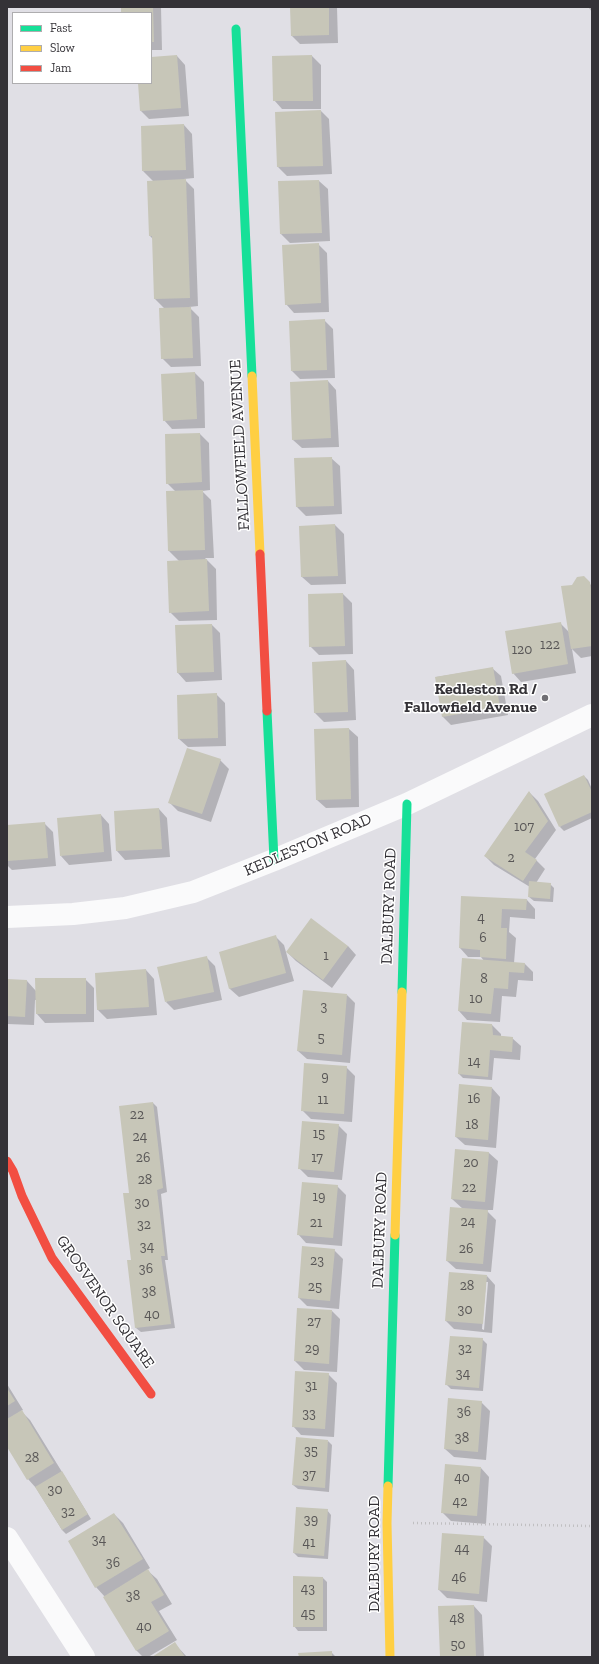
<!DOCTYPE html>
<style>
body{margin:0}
#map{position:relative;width:599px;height:1664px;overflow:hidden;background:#e0dfe5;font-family:"Zilla Slab",serif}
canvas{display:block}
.frame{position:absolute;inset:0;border:8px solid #343237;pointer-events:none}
.legend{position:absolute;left:12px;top:12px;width:140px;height:72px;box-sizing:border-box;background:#fff;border:1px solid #aeadaf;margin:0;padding:5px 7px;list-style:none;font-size:12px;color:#343237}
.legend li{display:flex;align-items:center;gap:8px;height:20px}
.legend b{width:20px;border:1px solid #aeadaf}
</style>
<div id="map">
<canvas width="599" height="1664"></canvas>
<div class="frame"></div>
<ul class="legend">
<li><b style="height:5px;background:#16e098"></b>Fast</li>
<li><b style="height:5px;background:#ffcf43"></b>Slow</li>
<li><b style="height:5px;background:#f24e42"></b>Jam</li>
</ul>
</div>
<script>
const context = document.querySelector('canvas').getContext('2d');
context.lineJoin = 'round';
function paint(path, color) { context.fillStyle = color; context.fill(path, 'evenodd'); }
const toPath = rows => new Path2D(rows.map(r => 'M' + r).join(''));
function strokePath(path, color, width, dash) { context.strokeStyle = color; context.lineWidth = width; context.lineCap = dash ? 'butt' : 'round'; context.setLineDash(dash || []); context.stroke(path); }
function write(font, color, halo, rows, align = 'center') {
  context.font = font + ' "Zilla Slab",serif'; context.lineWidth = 3; context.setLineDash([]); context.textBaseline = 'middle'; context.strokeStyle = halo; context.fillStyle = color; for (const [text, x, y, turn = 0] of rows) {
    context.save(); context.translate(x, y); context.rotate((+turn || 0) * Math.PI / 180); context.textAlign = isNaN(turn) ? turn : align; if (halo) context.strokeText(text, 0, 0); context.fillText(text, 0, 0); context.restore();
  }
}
const shadow = toPath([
 [122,7,161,7,162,50,151,50,151,13,122,13],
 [291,7,337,7,338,43,300,44,292,36],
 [588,7,592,7,592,12,589,8],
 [177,56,185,65,189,116,149,119,141,111,139,83,151,83,151,58],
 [312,56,321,65,321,109,282,109,274,100,273,57],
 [321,111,329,119,332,174,287,176,278,167,276,113],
 [184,125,192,134,194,178,184,179,194,189,198,306,189,307,199,317,201,366,171,367,162,358,165,309,155,299,153,239,150,236,153,181,143,171,142,127],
 [319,181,328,189,330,241,290,243,281,234],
 [318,244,327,253,329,312,294,313,286,304],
 [324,320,333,329,335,378,300,379,292,371],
 [195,373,204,382,205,428,172,429,164,420],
 [328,381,336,390,339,447,302,448,293,440],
 [200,434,209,443,210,490,202,491,211,500,214,558,205,558,216,569,217,620,179,621,170,612,179,561,169,551,176,492,167,483],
 [331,458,340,466,342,514,306,516,297,507,295,459],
 [335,525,344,534,346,584,311,585,302,577],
 [583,577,592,586,592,656,581,658,572,649,576,673,521,682,513,673,560,623,569,632,573,586],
 [343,594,352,603,353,654,319,655,310,646],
 [212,625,220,633,222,680,186,682,178,673,176,626],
 [346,661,354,670,356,720,324,722,315,713,313,663],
 [492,668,501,676,508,715,451,725,443,717,436,677],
 [216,694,225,703,226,746,188,747,179,739],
 [349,729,358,737,359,807,326,808,317,800],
 [220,760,229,769,211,822,178,811,169,802],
 [584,776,588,780,592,789,592,818,564,831,560,827],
 [529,792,538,801,556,830,535,859,545,869,536,883,550,884,554,888,553,902,534,901,529,897,530,887,494,865,485,856],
 [159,809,167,818,170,857,125,860,117,851],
 [101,815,109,824,112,861,69,865,61,856],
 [44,823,53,832,56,866,12,870,7,865,7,826],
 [462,897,527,900,535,909,535,919,510,917,509,932,516,938,514,963,525,964,533,972,533,981,518,980,516,997,502,996,500,1022,467,1020,459,1011,484,961,481,957,468,957,460,948],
 [275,936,284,945,294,981,239,997,230,989,220,953],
 [348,946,356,955,332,988,296,961,287,952],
 [206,957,215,966,222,1000,174,1010,166,1002],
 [146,970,154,979,157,1015,107,1019,98,1010,96,974],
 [85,979,94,988,94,1022,45,1023,37,1014,36,1000,35,1000,34,1025,7,1024,7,980,27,981,36,991],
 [347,995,355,1003,350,1063,307,1059,298,1051],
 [492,1025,501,1034,501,1037,512,1038,521,1046,520,1060,494,1058,492,1080,463,1078,459,1074],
 [346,1067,355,1076,352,1122,311,1119,302,1110],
 [492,1088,500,1097,496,1148,465,1145,456,1137],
 [153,1103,157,1107,167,1192,161,1194,168,1260,165,1260,175,1328,141,1332,136,1328,132,1261,130,1193],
 [338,1125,347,1134,342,1180,308,1177,299,1168],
 [456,1150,489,1153,498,1161,493,1210,486,1210,496,1220,491,1272,456,1269,447,1261,463,1209,452,1199],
 [337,1186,346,1195,342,1246,306,1243,298,1234],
 [334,1250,343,1259,339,1309,307,1306,299,1298],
 [487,1276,495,1285,492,1333,454,1329,446,1321],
 [486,1282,488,1282,484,1330,482,1329],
 [332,1311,340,1319,337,1372,304,1370,295,1361],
 [482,1339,487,1344,483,1391,451,1389,446,1384],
 [328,1374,337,1383,334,1437,301,1435,293,1426],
 [7,1384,23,1410,21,1411,30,1420,91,1519,66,1534,62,1530,36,1488,28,1479,7,1445],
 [481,1402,490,1411,486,1460,454,1457,445,1449],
 [328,1441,332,1445,329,1492,298,1489,293,1485],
 [481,1468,489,1477,486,1524,451,1521,442,1512],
 [327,1510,331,1515,328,1559,298,1557,294,1553],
 [114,1514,123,1523,150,1568,147,1570,157,1579,172,1604,159,1611,177,1640,148,1657,143,1657,136,1650,105,1597,96,1587,69,1541],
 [483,1537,492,1546,487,1602,447,1598,439,1590],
 [323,1578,327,1582,327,1631,298,1631,294,1626],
 [474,1606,482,1615,484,1657,441,1657],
 [175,1644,187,1657,154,1657],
 [331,1652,336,1657,300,1657]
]);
const building = toPath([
 [121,7,153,7,154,42,151,42,151,13,121,13],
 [290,7,329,7,329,35,291,36],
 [177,55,181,108,140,111,138,83,151,83,151,57],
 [312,55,313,101,273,101,272,56],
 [321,110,323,166,277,167,275,112],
 [184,124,186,170,142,171,141,126],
 [186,179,190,298,154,299,152,236,149,236,147,181],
 [319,180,322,233,280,234,278,181],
 [319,243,321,303,285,305,282,245],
 [191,307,193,358,161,359,159,308],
 [325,319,327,370,291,371,289,321],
 [195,372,197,419,163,421,161,374],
 [328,380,331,438,292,440,290,382],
 [200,433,202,482,166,484,165,434],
 [332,457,334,506,296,507,294,458],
 [203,490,205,550,168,551,166,491],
 [335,524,338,576,301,577,299,526],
 [207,559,209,611,169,613,167,561],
 [584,576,590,582,592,597,592,646,571,649,561,586,572,585,577,577],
 [343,593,345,646,309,647,308,594],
 [561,622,568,664,512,674,505,631],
 [212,624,214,672,177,673,175,625],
 [346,660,348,712,314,713,312,662],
 [493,667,500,707,442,717,435,677],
 [217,693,218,738,178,739,177,695],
 [349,728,351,799,316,800,314,729],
 [187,748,221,759,202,814,168,803],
 [584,775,592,792,592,812,559,827,544,794],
 [529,791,548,821,525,852,537,860,523,881,484,856],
 [159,808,162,849,116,851,114,811],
 [101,814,104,852,60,856,57,818],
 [45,822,48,858,7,861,7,825],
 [529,881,551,883,550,899,528,897],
 [461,896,527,899,526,910,502,909,501,928,507,928,506,959,480,957,480,950,459,948],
 [311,918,348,946,323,980,286,952],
 [276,935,286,973,229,989,219,952],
 [207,956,214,992,165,1002,157,967],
 [462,958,525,963,524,973,509,972,508,989,494,988,491,1014,458,1011],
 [146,969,149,1007,97,1010,95,973],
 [35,978,86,978,86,1014,36,1014],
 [7,979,27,980,25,1017,7,1016],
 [303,990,347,994,342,1055,297,1051],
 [462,1022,492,1024,493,1035,513,1037,512,1052,490,1050,488,1077,458,1074],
 [304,1063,347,1066,344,1114,301,1111],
 [459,1084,492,1087,488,1140,455,1137],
 [153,1102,163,1188,157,1190,165,1256,161,1256,171,1324,135,1328,127,1260,131,1260,123,1193,129,1193,119,1106],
 [302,1121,339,1124,334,1172,298,1169],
 [455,1149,489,1152,485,1202,451,1199],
 [302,1182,338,1185,333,1238,297,1235],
 [450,1207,488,1210,483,1264,446,1261],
 [302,1246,335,1249,330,1301,298,1298],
 [449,1272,487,1275,483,1324,445,1321],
 [297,1308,332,1310,329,1364,294,1361],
 [450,1336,483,1338,479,1388,445,1385],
 [295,1371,329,1373,325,1429,292,1427],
 [7,1388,15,1401,7,1406],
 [448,1398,482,1401,478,1452,444,1449],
 [22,1410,54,1463,27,1480,7,1447,7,1419],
 [296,1437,328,1440,325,1488,292,1485],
 [445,1464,481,1467,477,1516,441,1513],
 [62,1471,88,1514,62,1530,35,1487],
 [296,1507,328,1509,324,1556,293,1553],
 [114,1513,143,1559,95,1588,68,1541],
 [442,1533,484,1536,479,1594,438,1590],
 [148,1569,164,1595,151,1602,169,1631,136,1651,103,1597],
 [293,1576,323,1577,323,1627,293,1627],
 [474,1605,476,1657,440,1657,438,1606],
 [175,1642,185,1657,152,1657],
 [332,1651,332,1657,299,1657,298,1653]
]);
const path = toPath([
 [413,1523,592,1526]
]);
const street = toPath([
 [7,917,73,914,125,908,193,892,274,860,407,804,592,715],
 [7,1538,84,1657]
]);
const fast = toPath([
 [236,29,252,376],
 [267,711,274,860],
 [402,992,407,804],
 [388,1486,395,1235]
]);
const slow = toPath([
 [252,376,260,554],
 [395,1235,402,992],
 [388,1486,387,1523,390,1657]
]);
const jam = toPath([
 [260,554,267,711],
 [7,1161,13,1171,22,1196,52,1258,151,1394]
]);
const markers = [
 [545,698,4,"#706f74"]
];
const numberNames = [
 ["122",550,645],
 ["120",522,650],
 ["107",524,827],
 ["2",511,858],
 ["4",481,918],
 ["6",483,938],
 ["1",326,956],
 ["8",484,979],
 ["10",476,999],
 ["3",324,1007],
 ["5",321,1038],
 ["14",474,1062],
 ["9",325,1077],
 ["16",474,1099],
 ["11",323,1100],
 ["22",137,1115],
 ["18",472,1125],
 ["15",319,1134],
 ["24",140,1137],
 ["26",143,1158],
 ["17",317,1158],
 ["20",471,1163],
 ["28",145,1180],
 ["22",469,1188],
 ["19",319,1197],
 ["30",142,1203],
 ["24",468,1222],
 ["21",316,1223],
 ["32",144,1225],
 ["34",147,1247],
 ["26",466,1249],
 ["23",317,1261],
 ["36",146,1269],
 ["28",467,1286],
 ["25",315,1287],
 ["38",149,1292],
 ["30",465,1310],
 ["40",152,1315],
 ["27",314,1322],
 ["29",312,1349],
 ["32",465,1349],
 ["34",463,1374],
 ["31",311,1386],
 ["36",464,1412],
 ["33",309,1414],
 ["38",462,1438],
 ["35",311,1451],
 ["28",32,1458],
 ["37",309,1475],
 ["40",462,1478],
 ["30",55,1490],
 ["42",460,1502],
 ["32",68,1512],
 ["39",311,1520],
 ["34",99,1540],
 ["41",309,1543],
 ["44",462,1549],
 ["36",113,1563],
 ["46",459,1578],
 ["43",308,1589],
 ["38",133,1596],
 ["45",308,1614],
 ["48",457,1619],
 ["40",144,1627],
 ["50",458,1645]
];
const streetNames = [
 ["FALLOWFIELD AVENUE",240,445,-93],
 ["KEDLESTON ROAD",308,845,-23],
 ["DALBURY ROAD",389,906,-88],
 ["DALBURY ROAD",380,1230,-88],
 ["GROSVENOR SQUARE",105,1302,55],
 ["DALBURY ROAD",374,1554,-90]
];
const poiNames = [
 ["Kedleston Rd /",537,689],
 ["Fallowfield Avenue",537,707]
];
paint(shadow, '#0003');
paint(building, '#c7c6b8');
strokePath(path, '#c0bfc1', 2.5, [1, 3]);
strokePath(street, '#fafafb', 22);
strokePath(fast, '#16e098', 9);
strokePath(slow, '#ffcf43', 9);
strokePath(jam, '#f24e42', 9);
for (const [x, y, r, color] of markers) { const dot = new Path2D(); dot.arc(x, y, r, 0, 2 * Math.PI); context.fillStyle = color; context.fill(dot); strokePath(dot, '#fff', 1.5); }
write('14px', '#595757', null, numberNames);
write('16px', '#343237', '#fff', streetNames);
write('bold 16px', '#343237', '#fff', poiNames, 'right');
</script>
